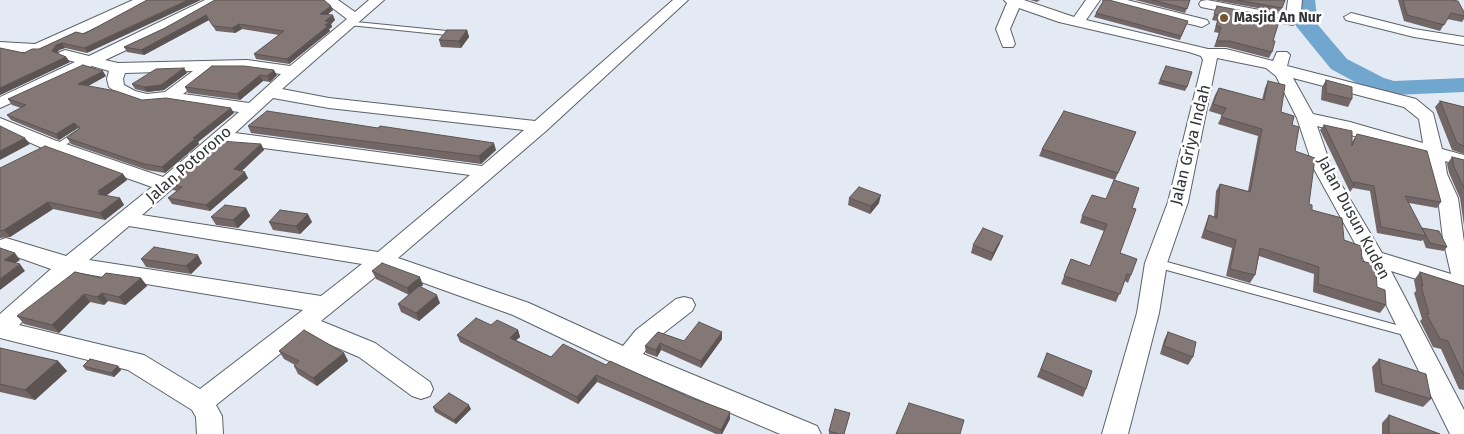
<!DOCTYPE html>
<style>
body{margin:0}
canvas{display:block;background:#e3eaf3}
</style>
<canvas width="1464" height="434"></canvas>
<script>
const context = document.querySelector('canvas').getContext('2d');
context.lineJoin = 'round';
const toPath = rows => new Path2D(rows.map(r => 'M' + r).join(''));
function paint(path, color) { context.fillStyle = color; context.fill(path, 'evenodd'); }
function strokePath(path, color, width, dash) { context.strokeStyle = color; context.lineWidth = width; context.lineCap = dash ? 'butt' : 'round'; context.setLineDash(dash || []); context.stroke(path); }
function write(font, color, halo, rows, align = 'center') {
  context.font = font + ' "Fira Sans",sans-serif'; context.lineWidth = 5; context.setLineDash([]); context.textBaseline = 'middle'; context.strokeStyle = halo; context.fillStyle = color; for (const [text, x, y, turn = 0] of rows) {
    context.save(); context.translate(x, y); context.rotate((+turn || 0) * Math.PI / 180); context.textAlign = isNaN(turn) ? turn : align; if (halo) context.strokeText(text, 0, 0); context.fillText(text, 0, 0); context.restore();
  }
}
const river = toPath([
 [1295,0,1315,0,1318,25,1347,59,1384,78,1394,81,1464,78,1464,92,1394,95,1366,88,1331,69,1296,26,1295,0]
]);
const service = toPath([
 [346,21,457,32,461,34,457,36,349,25,346,25,346,21],
 [78,130,82,133,81,135,59,149,56,150,52,147,78,130],
 [1156,259,1411,329,1415,330,1417,333,1415,336,1411,337,1152,266,1151,263,1152,260,1156,259]
]);
const minor = toPath([
 [133,0,151,0,149,3,42,52,0,52,0,42,35,44,133,0],
 [205,0,223,0,167,31,105,60,118,63,247,60,290,66,347,19,322,0,338,0,355,12,369,0,384,0,282,89,329,98,535,121,673,0,688,0,546,131,398,258,529,303,623,346,636,330,676,299,684,297,692,299,695,305,692,311,652,342,643,354,817,426,821,434,780,434,618,365,513,315,385,269,321,321,375,343,430,382,433,389,430,396,421,399,412,396,359,357,305,334,216,405,222,416,223,434,197,434,196,417,192,410,128,370,0,338,0,314,51,269,0,251,0,240,6,238,66,256,152,187,42,148,0,129,0,118,54,140,163,177,239,112,169,102,146,104,123,97,109,87,107,79,109,71,92,66,0,108,0,97,75,62,60,58,57,55,60,52,65,50,89,56,205,0],
 [214,70,247,70,281,74,249,103,183,94,214,70],
 [193,71,165,92,147,94,135,91,124,85,123,79,125,73,193,71],
 [273,98,329,108,524,130,482,166,235,133,273,98],
 [225,143,470,175,378,252,142,215,225,143],
 [129,226,362,264,321,296,89,260,129,226],
 [74,272,303,310,200,389,144,355,19,325,74,272],
 [1004,0,1024,0,1074,17,1086,0,1100,0,1086,20,1208,49,1226,49,1273,61,1277,52,1287,52,1290,55,1287,66,1416,99,1433,113,1442,149,1464,155,1464,167,1445,161,1447,174,1458,198,1464,242,1464,294,1391,271,1464,410,1464,434,1450,434,1363,258,1314,169,1297,118,1276,76,1266,68,1217,58,1188,202,1167,263,1159,313,1128,434,1102,434,1137,313,1145,263,1168,202,1203,60,1201,56,1189,52,1059,22,1019,8,1010,29,1015,44,1013,47,1003,47,996,29,1007,3,1004,0],
 [1293,78,1404,107,1419,119,1423,143,1350,122,1313,114,1293,78],
 [1317,126,1425,155,1429,174,1438,198,1443,239,1451,274,1382,253,1332,169,1317,126],
 [1103,0,1127,0,1207,20,1209,23,1202,27,1105,3,1103,0],
 [1207,0,1286,15,1288,0,1302,0,1300,21,1293,25,1201,7,1199,4,1201,1,1207,0],
 [1351,13,1414,29,1464,37,1464,45,1414,37,1346,20,1344,17,1351,13]
]);
const wall = toPath([
 [215,0,333,10,327,15,335,20,331,24,332,27,329,29,330,31,289,64,256,59,254,54,279,35,242,29,235,33,216,31,209,20,144,55,127,52,124,47,165,28],
 [1030,0,1040,0,1037,2],
 [1135,0,1190,0,1185,13],
 [1213,0,1285,0,1280,12],
 [1398,0,1451,0,1464,12,1464,19,1462,22,1447,19,1440,31,1404,21],
 [1217,6,1273,41,1272,52,1269,58,1226,47,1214,47,1219,33,1214,32,1217,21,1212,20],
 [1096,13,1188,21,1180,40,1094,17],
 [467,30,469,37,461,48,441,47,439,40],
 [76,32,87,53,65,48,59,50,57,53,66,57,70,62,0,95,0,48,24,53,39,49],
 [212,66,277,75,270,82,263,81,240,100,188,93,185,87],
 [1166,66,1187,87,1185,91,1158,84],
 [184,68,187,73,164,90,147,92,135,89,132,84],
 [106,76,88,86,142,100,234,113,198,142,199,144,165,173,147,170,71,144,67,138,79,129,78,128,59,140,11,120,7,115,21,108,12,105,8,99],
 [1326,80,1352,99,1348,107,1321,100,1322,87],
 [1268,81,1281,112,1292,125,1295,151,1309,204,1312,210,1344,240,1362,261,1386,305,1380,313,1313,292,1314,274,1259,256,1255,275,1250,283,1226,276,1232,248,1201,238,1206,223,1209,215,1214,217,1216,191,1220,184,1248,191,1258,136,1218,124,1222,115,1209,111,1215,95,1219,88,1262,100,1265,88],
 [1440,101,1464,107,1464,154,1452,150,1435,107],
 [1324,125,1352,142,1357,134,1441,202,1437,208,1409,203,1421,228,1447,247,1444,251,1426,248,1423,240,1421,241,1377,233,1370,191,1353,188,1350,192,1320,130],
 [248,126,378,128,496,150,481,164,251,133],
 [1136,132,1115,180,1039,156,1042,149],
 [261,144,264,150,242,171,248,178,210,211,172,204,168,198,177,191,173,190,170,184],
 [1452,157,1464,160,1464,226,1460,198,1449,173,1447,164],
 [0,168,123,174,127,180,106,196,120,198,124,205,105,220,53,209,10,237,0,238],
 [849,198,879,203,870,214,848,205],
 [246,208,250,216,238,228,216,225,211,217],
 [1132,208,1120,253,1131,275,1128,283,1125,281,1116,302,1061,284,1071,259,1090,266,1104,231,1080,223,1082,216],
 [269,222,312,222,300,234,273,230],
 [1000,243,991,261,971,253,973,245],
 [141,259,202,263,191,274,146,267],
 [372,271,423,285,420,287,440,303,419,321,401,312,398,304,409,295,376,279],
 [1420,272,1464,286,1464,390,1459,389,1441,349,1433,347,1420,321,1422,319,1414,293,1416,291,1414,280],
 [101,278,141,278,147,286,125,305,108,301,104,305,90,302,59,333,24,324,17,316],
 [491,325,518,330,520,337,516,340,551,357,606,365,730,419,722,434,716,434,597,382,578,404,460,342,457,335],
 [658,332,684,341,722,332,722,339,701,368,661,350,657,357,646,353,645,346],
 [1168,332,1193,357,1188,365,1160,354,1164,340],
 [0,348,58,361,67,371,35,400,0,392],
 [279,351,344,353,348,361,317,386,298,374,294,366,295,365,284,359],
 [1047,353,1086,389,1083,397,1037,377],
 [1379,359,1431,399,1423,407,1375,392,1372,367],
 [83,366,118,366,121,370,114,377,86,370],
 [433,407,471,409,456,424,435,412],
 [1389,415,1440,434,1382,434,1382,423],
 [849,417,844,434,829,434,829,431]
]);
const shadedWall = toPath([
 [188,0,201,0,87,53,84,48],
 [331,6,333,10,322,19,320,14],
 [206,15,209,20,144,55,141,50],
 [333,15,335,20,331,24,332,27,329,29,330,31,289,64,287,59,325,21],
 [239,24,242,29,235,33,232,28],
 [467,30,469,37,461,48,459,41],
 [62,43,65,48,59,50,56,56,52,51,56,45],
 [66,57,70,62,0,95,0,88],
 [184,68,187,73,164,90,147,92,144,87],
 [274,70,277,75,270,82,267,76],
 [103,71,106,76,81,90,78,84],
 [260,75,263,81,240,100,237,94],
 [231,108,234,113,198,142,199,144,165,173,162,167,193,138],
 [74,123,78,128,59,140,56,134],
 [25,138,30,144,0,160,0,151],
 [494,143,496,150,481,164,479,156],
 [261,144,264,150,237,175,234,169],
 [245,172,248,178,210,211,206,205],
 [123,174,127,180,104,197,98,194,98,191],
 [881,195,879,203,870,214,871,206],
 [120,198,124,205,105,220,100,213],
 [48,202,53,209,10,237,4,230],
 [246,208,250,216,238,228,233,220],
 [308,214,312,222,300,234,296,226],
 [1003,236,1000,243,991,261,993,253],
 [15,253,20,260,10,267,4,260],
 [198,255,202,263,191,274,186,266],
 [20,264,25,271,0,290,0,279],
 [420,277,423,285,410,296,407,288],
 [141,278,147,286,125,305,119,297],
 [102,293,108,301,104,305,97,297],
 [84,294,90,302,59,333,52,325],
 [437,295,440,303,419,321,416,313],
 [518,330,520,337,512,344,510,338],
 [722,332,722,339,701,368,701,361],
 [660,343,661,350,657,357,656,350],
 [344,353,348,361,317,386,313,378],
 [58,361,67,371,35,400,25,390],
 [118,366,121,370,114,377,111,373],
 [596,375,597,382,578,404,577,397],
 [469,405,471,409,456,424,454,420],
 [730,412,730,419,722,434,721,434,721,430]
]);
const building = toPath([
 [147,0,188,0,84,48,62,43,56,45,52,51,66,57,0,88,0,48,24,53,32,49,39,49,76,32,84,34,147,0],
 [215,0,324,0,331,6,320,14,333,15,325,21,330,22,325,25,328,26,287,59,254,54,284,31,239,24,232,28,213,26,206,15,141,50,124,47,165,28,215,0],
 [1104,0,1109,0,1188,21,1181,36,1096,13,1104,0],
 [1152,0,1190,0,1187,9,1152,0],
 [1237,0,1285,0,1282,8,1237,0],
 [1403,0,1451,0,1458,1,1464,12,1464,16,1451,13,1444,25,1407,15,1403,0],
 [1217,6,1280,18,1273,41,1275,41,1272,52,1229,41,1217,41,1221,27,1216,26,1220,16,1214,14,1217,6],
 [447,30,467,30,459,41,439,40,447,30],
 [83,65,103,71,78,84,116,91,142,100,166,98,231,108,193,138,196,138,162,167,144,164,67,138,80,128,74,123,56,134,7,115,26,105,8,99,83,65],
 [212,66,244,66,274,70,267,76,260,75,237,94,185,87,212,66],
 [1166,66,1192,72,1187,87,1160,80,1166,66],
 [184,68,161,85,144,87,132,84,156,69,184,68],
 [1326,80,1352,87,1352,99,1326,93,1326,80],
 [1268,81,1285,85,1281,112,1294,116,1292,125,1299,127,1295,151,1315,158,1309,204,1312,205,1312,210,1342,218,1344,240,1361,246,1362,261,1373,264,1376,270,1377,287,1385,290,1386,305,1318,284,1319,267,1260,248,1255,275,1230,269,1236,240,1205,230,1209,215,1217,218,1220,184,1250,192,1262,129,1221,117,1226,108,1213,104,1219,88,1264,100,1268,81],
 [1440,101,1464,107,1464,146,1457,143,1440,101],
 [267,111,378,128,380,126,494,143,479,156,248,126,267,111],
 [1064,111,1136,132,1118,173,1042,149,1064,111],
 [1324,125,1352,131,1352,146,1357,134,1427,151,1441,202,1405,196,1426,236,1381,227,1374,186,1354,182,1354,186,1324,125],
 [0,126,25,138,0,151,0,126],
 [220,141,261,144,234,169,245,172,206,205,168,198,182,187,170,184,220,141],
 [45,146,123,174,98,191,100,192,98,194,120,198,100,213,48,202,4,230,0,231,0,168,45,146],
 [1452,157,1464,160,1464,188,1454,167,1452,157],
 [1114,180,1139,188,1132,208,1136,209,1120,253,1137,259,1131,275,1127,274,1120,294,1064,276,1071,259,1090,266,1107,224,1082,216,1092,195,1106,199,1114,180],
 [859,187,881,195,871,206,849,198,859,187],
 [225,205,246,208,233,220,211,217,225,205],
 [280,210,308,214,296,226,269,222,280,210],
 [983,228,1003,236,993,253,973,245,983,228],
 [1422,228,1439,231,1447,247,1430,243,1422,228],
 [154,247,198,255,186,266,141,259,154,247],
 [0,248,15,253,4,260,20,264,0,279,0,248],
 [382,263,420,277,407,288,372,271,382,263],
 [75,272,101,278,106,273,141,278,119,297,102,293,97,297,84,294,52,325,17,316,75,272],
 [1420,272,1464,286,1464,376,1448,341,1440,339,1426,313,1429,314,1421,286,1423,286,1420,272],
 [419,286,437,295,416,313,398,304,419,286],
 [476,318,491,325,497,320,518,330,510,338,551,357,563,344,606,365,610,361,689,397,730,412,721,430,596,375,577,397,457,335,476,318],
 [699,322,722,332,701,361,660,343,656,350,645,346,658,332,684,341,699,322],
 [304,330,344,353,313,378,294,366,299,361,279,351,304,330],
 [1168,332,1196,342,1193,357,1164,346,1168,332],
 [0,348,58,361,25,390,0,384,0,348],
 [1047,353,1092,371,1086,389,1041,369,1047,353],
 [90,359,118,366,111,373,83,366,90,359],
 [1379,359,1426,374,1431,399,1382,384,1379,359],
 [449,393,469,405,454,420,433,407,449,393],
 [909,403,964,420,960,434,896,434,909,403],
 [835,409,850,413,844,434,839,434,829,431,835,409],
 [1389,415,1440,434,1389,434,1389,415]
]);
const markers = [
 [1224,18,5,"#76562c"]
];
const farPoinames = [
 ["Masjid An Nur",1234,18]
];
const streetNames = [
 ["Jalan Griya Indah",1191,145,-76],
 ["Jalan Potorono",189,165,-41],
 ["Jalan Dusun Kuden",1353,218,62]
];
paint(river, '#71a6ce');
strokePath(service, '#5c616a', 2);
strokePath(minor, '#5c616a', 2);
paint(service, '#fff');
paint(minor, '#fff');
paint(wall, '#726766');
paint(shadedWall, '#5c5453');
paint(building, '#847877');
strokePath(building, '#5c5453', 1);
for (const [x, y, r, color] of markers) { const dot = new Path2D(); dot.arc(x, y, r, 0, 2 * Math.PI); context.fillStyle = color; context.fill(dot); strokePath(dot, '#fff', 2); }
write('bold 14px', '#313337', '#fff', farPoinames, 'left');
write('16px', '#313337', '#fff', streetNames);
</script>
